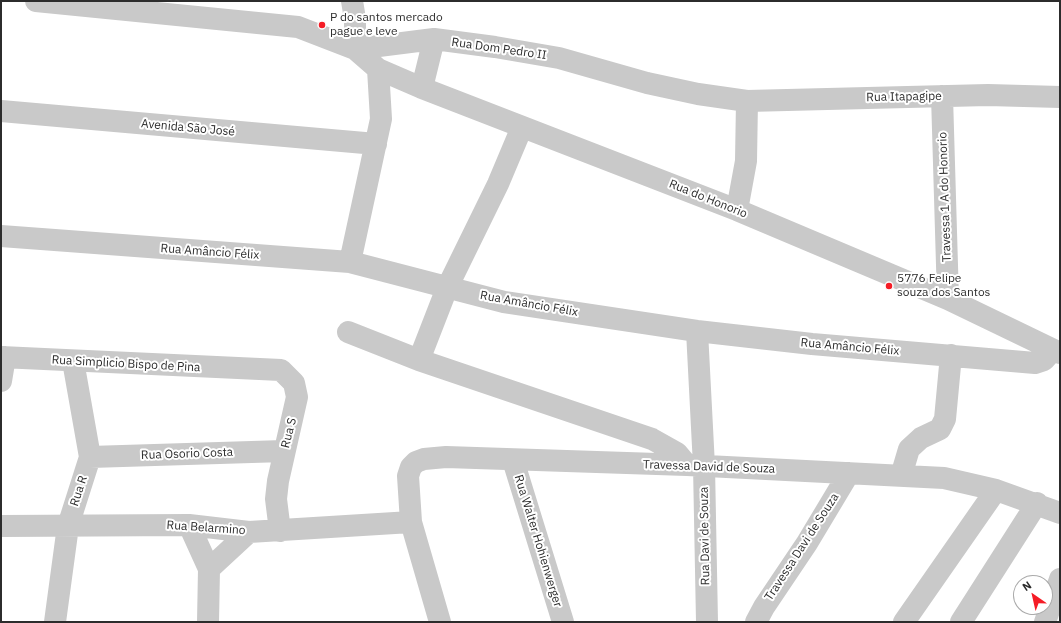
<!DOCTYPE html>
<meta charset="utf-8">
<style>
body{margin:0}
#map{position:relative;width:1061px;height:623px;overflow:hidden;background:#fff;font-family:"IBM Plex Sans",sans-serif}
canvas{display:block}
.frame{position:absolute;inset:0;border:2px solid #2c2c2c;pointer-events:none}
.north{position:absolute;left:1013px;top:575px;width:40px;height:40px;box-sizing:border-box;background:#fff;border:1px solid #ababab;border-radius:50%;rotate:326deg;font-size:11px;font-weight:700;line-height:16px;text-align:center;color:#2c2c2c}
.north::after{content:'';display:block;margin:auto;width:14px;height:18px;background:#f51c26;clip-path:polygon(50% 0,100% 100%,50% 72%,0 100%)}
</style>
<div id="map">
<canvas width="1061" height="623"></canvas>
<div class="frame"></div>
<div class="north">N</div>
</div>
<script>
const context = document.querySelector('canvas').getContext('2d');
context.lineJoin = 'round';
const toPath = rows => new Path2D(rows.map(r => 'M' + r).join(''));
function strokePath(path, color, width, dash) { context.strokeStyle = color; context.lineWidth = width; context.lineCap = dash ? 'butt' : 'round'; context.setLineDash(dash || []); context.stroke(path); }
function write(font, color, halo, rows, align = 'center') {
  context.font = font + ' "IBM Plex Sans",sans-serif'; context.lineWidth = 4; context.setLineDash([]); context.textBaseline = 'middle'; context.strokeStyle = halo; context.fillStyle = color; for (const [text, x, y, turn = 0] of rows) {
    context.save(); context.translate(x, y); context.rotate((+turn || 0) * Math.PI / 180); context.textAlign = isNaN(turn) ? turn : align; if (halo) context.strokeText(text, 0, 0); context.fillText(text, 0, 0); context.restore();
  }
}
const minor = toPath([
 [36,1,298,27,355,49,434,39,495,47,559,58,647,83,698,94,747,101,988,95,1060,97],
 [352,1,355,19,355,49],
 [355,49,378,69,422,88,737,210,948,299,1060,353],
 [422,88,434,39],
 [942,96,948,299],
 [1,111,376,144],
 [737,210,746,161,747,101],
 [1,236,350,262,504,302,697,331,812,344,1035,363,1044,360,1053,350],
 [350,262,381,119,378,69],
 [697,331,704,466,707,622],
 [348,332,419,360,652,439,677,453,687,465],
 [1,357,281,370,294,383,297,397,278,481,276,499,280,531],
 [419,360,447,288,498,184,522,127],
 [1,381,5,357],
 [90,457,284,451],
 [513,460,563,622],
 [901,476,909,449,921,438,940,429,945,419,951,355],
 [189,525,209,569],
 [1,526,189,525,249,532,411,522],
 [55,622,68,526,90,457,73,361],
 [208,622,209,569,249,532],
 [440,622,411,522,408,476,411,467,416,462,424,459,446,457,687,465,944,478,996,490,1060,513],
 [756,622,764,607,807,543,849,473],
 [904,622,996,490],
 [961,622,1037,503],
 [1045,622,1060,579]
]);
const markers = [
 [322,25,4,"#f51c26"],
 [889,286,4,"#f51c26"]
];
const poiNames = [
 ["P do santos mercado",330,18],
 ["pague e leve",330,32],
 ["5776 Felipe",897,279],
 ["souza dos Santos",897,293]
];
const streetNames = [
 ["Rua Dom Pedro II",499,49,8],
 ["Rua Itapagipe",904,97,-1],
 ["Avenida São José",188,128,5],
 ["Travessa 1 A do Honorio",945,197,-92],
 ["Rua do Honorio",708,199,22],
 ["Rua Amâncio Félix",210,252,4],
 ["Rua Amâncio Félix",529,304,10],
 ["Rua Amâncio Félix",850,347,5],
 ["Rua Simplicio Bispo de Pina",126,364,3],
 ["Rua S",289,433,-76],
 ["Rua Osorio Costa",187,454,-2],
 ["Travessa David de Souza",709,467,2],
 ["Rua R",79,491,-72],
 ["Rua Belarmino",206,528,4],
 ["Rua Davi de Souza",705,536,-91],
 ["Rua Walter Hohienwerger",538,541,73],
 ["Travessa Davi de Souza",802,547,-57]
];
strokePath(minor, '#c9c9c9', 22);
for (const [x, y, r, color] of markers) { const dot = new Path2D(); dot.arc(x, y, r, 0, 2 * Math.PI); context.fillStyle = color; context.fill(dot); strokePath(dot, '#fff', 1.5); }
write('12px', '#2c2c2c', '#fff', poiNames, 'left');
write('12px', '#2c2c2c', '#fff', streetNames);
</script>
